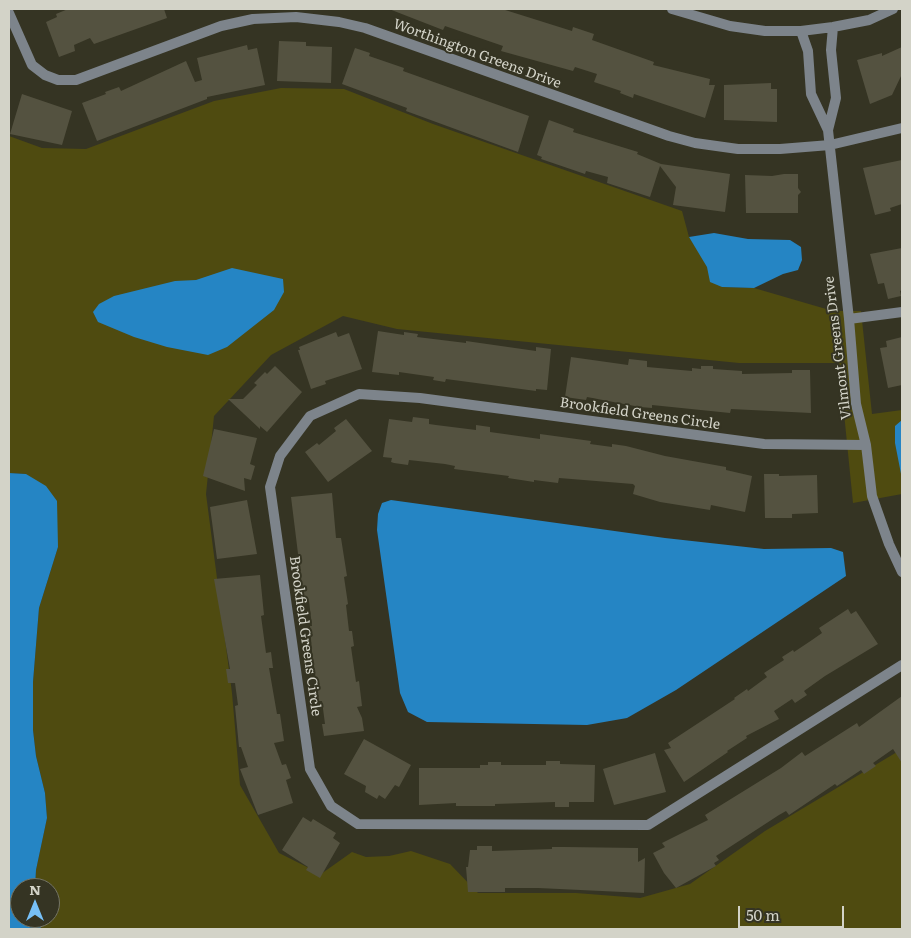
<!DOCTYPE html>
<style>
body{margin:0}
#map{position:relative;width:911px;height:938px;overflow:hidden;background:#353423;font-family:Literata,serif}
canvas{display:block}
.frame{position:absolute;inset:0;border:10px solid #d3d3c8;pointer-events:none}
.north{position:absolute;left:10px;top:878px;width:50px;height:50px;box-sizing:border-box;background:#353423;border:1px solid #747465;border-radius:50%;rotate:0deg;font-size:14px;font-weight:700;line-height:20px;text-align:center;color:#d3d3c8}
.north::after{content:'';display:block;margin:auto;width:18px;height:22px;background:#77c0f7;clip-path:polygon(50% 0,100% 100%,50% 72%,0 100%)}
.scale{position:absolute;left:738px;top:906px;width:106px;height:22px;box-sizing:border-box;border:2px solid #d3d3c8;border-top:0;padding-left:6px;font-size:15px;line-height:18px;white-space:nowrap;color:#d3d3c8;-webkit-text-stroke:4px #353423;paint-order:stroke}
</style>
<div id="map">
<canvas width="911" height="938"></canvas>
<div class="frame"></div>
<div class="north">N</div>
<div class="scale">50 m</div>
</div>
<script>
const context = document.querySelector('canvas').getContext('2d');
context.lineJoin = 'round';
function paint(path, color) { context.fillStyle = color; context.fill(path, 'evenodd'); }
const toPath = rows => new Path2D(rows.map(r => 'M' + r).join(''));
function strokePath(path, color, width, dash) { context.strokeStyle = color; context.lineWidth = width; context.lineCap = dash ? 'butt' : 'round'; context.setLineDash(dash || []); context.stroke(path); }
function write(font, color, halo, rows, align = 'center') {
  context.font = font + ' Literata,serif'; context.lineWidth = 4; context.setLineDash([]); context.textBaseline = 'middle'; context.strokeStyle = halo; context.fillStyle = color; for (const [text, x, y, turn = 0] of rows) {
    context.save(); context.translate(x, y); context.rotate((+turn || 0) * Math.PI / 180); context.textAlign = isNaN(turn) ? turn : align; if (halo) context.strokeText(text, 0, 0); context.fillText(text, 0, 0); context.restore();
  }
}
const green = toPath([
 [281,88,344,89,433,124,682,211,689,237,722,287,754,288,833,311,861,311,872,414,902,410,902,494,853,503,839,363,739,363,397,329,343,316,271,355,214,416,206,494,232,693,240,785,279,853,321,874,352,852,366,857,389,856,411,851,450,864,478,893,576,893,640,898,690,884,765,831,902,749,902,929,41,929,38,918,50,918,50,888,35,888,36,870,47,818,45,793,36,756,33,730,33,682,39,608,58,547,26,474,9,473,9,136,42,148,86,149,214,101]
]);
const water = toPath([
 [714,233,748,239,790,240,801,247,802,260,798,270,783,274,754,288,722,287,710,282,707,267,689,237],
 [232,268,283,279,284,292,274,310,227,347,208,355,167,347,134,337,98,322,93,312,99,304,114,296,175,281,196,280],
 [902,420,902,479,895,443,895,426],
 [9,473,26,474,46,486,57,501,58,547,39,608,33,682,33,730,36,756,45,793,47,818,36,870,35,888,20,888,20,918,38,918,41,929,9,929],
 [391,500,665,538,764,549,831,548,843,552,846,576,676,690,627,718,587,725,427,722,408,712,400,693,377,530,378,514,382,503]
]);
const building = toPath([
 [68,9,164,9,167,18,94,44,90,38,74,45,75,51,59,57,46,22,57,17,56,14],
 [389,9,502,9,572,31,573,27,594,34,592,40,654,62,653,65,710,79,709,85,715,85,705,118,634,94,633,98,620,93,621,91,594,82,597,74,575,67,573,71,501,51,503,46,445,26,443,30],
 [279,41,306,42,306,46,332,47,331,83,277,81],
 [247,45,248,50,257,48,265,85,207,97,207,99,97,141,82,103,106,94,105,92,119,87,121,91,186,61,195,82,202,80,197,58],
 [902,47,902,74,892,95,870,104,857,60,882,53,882,56],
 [355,48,370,53,369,56,404,68,403,71,529,116,518,152,406,111,407,108,342,84],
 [771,83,771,89,777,89,777,122,724,120,724,85],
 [22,94,72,111,62,145,10,134],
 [549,120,574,129,573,132,638,152,637,154,661,164,730,174,725,212,673,205,676,187,660,166,650,197,607,183,608,177,586,171,585,174,541,159,542,157,537,155],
 [902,160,902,204,890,208,891,211,875,215,863,168],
 [784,174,798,174,798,188,801,192,798,195,798,213,746,213,745,175,772,176],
 [902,248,902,290,900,291,901,296,888,299,884,283,878,284,870,254],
 [378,331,404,335,404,332,418,334,417,337,466,343,466,341,536,351,536,347,551,349,547,390,536,389,536,391,446,379,445,382,433,380,434,377,399,372,399,375,372,372],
 [336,332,338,337,349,333,362,369,325,381,326,384,311,389,298,350,300,350,299,347],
 [902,337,902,385,888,388,880,348,887,347,886,341],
 [571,357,628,365,629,359,647,361,647,367,692,371,692,368,701,369,701,366,713,366,713,369,742,371,742,374,792,373,792,370,810,370,811,413,731,409,730,413,652,405,652,408,640,407,587,397,586,400,565,397],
 [275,366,302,392,267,432,260,426,260,429,228,399,243,399,257,385,254,383,265,372,267,374],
 [413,417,429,419,429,424,436,425,476,430,476,425,490,427,490,432,540,439,540,434,591,441,590,444,612,447,612,444,626,446,665,456,726,467,726,470,752,476,745,512,711,505,710,510,660,502,633,494,635,486,633,484,559,478,558,483,534,480,534,482,508,478,509,476,454,469,455,466,445,464,409,460,408,465,394,463,391,462,392,458,383,457,389,419,412,422],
 [346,419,372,451,328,482,305,452,317,443,319,445,336,431,334,428],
 [214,429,257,438,250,464,255,466,251,480,244,478,245,491,203,476],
 [764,474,779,474,779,476,817,475,818,513,792,514,792,518,765,518],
 [332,493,336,538,341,538,347,576,344,577,348,604,346,605,349,631,352,631,354,646,351,647,356,682,359,681,362,706,357,707,362,718,364,731,324,736,322,724,325,724,322,701,319,701,312,652,310,626,312,626,309,601,304,602,291,497],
 [247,500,257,554,217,559,210,507],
 [260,575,264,615,261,616,266,653,271,652,273,668,269,668,277,714,280,714,284,741,274,743,282,765,286,764,291,778,286,780,293,803,258,815,240,769,248,767,241,747,239,747,235,706,238,705,235,683,228,683,226,669,230,669,214,579],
 [848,609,851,614,856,611,878,644,825,676,804,691,807,695,795,703,792,699,774,711,779,719,746,736,747,738,727,751,728,752,684,782,664,750,671,748,668,743,735,699,734,698,747,689,748,691,767,677,764,673,784,660,782,657,793,650,794,652,812,640,822,633,819,628],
 [902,696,902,763,893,749,873,763,876,766,864,774,861,770,837,786,835,784,789,815,786,811,779,815,716,856,719,860,714,863,716,866,676,888,664,873,653,853,665,847,662,843,708,820,705,815,781,768,802,752,805,756,857,723,859,727],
 [364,739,411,765,399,787,395,785,385,799,379,795,377,799,365,792,366,786,344,774],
 [655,753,666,792,614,805,603,769],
 [546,761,560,761,560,764,595,765,594,802,569,802,569,807,555,807,555,802,495,804,495,806,456,806,456,803,419,805,419,768,480,768,480,765,488,765,488,762,501,762,501,765,546,765],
 [303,817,311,822,313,819,336,833,333,838,340,843,320,878,306,870,308,867,282,850],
 [477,846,492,846,492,851,552,849,552,847,565,847,638,848,638,862,645,858,644,893,538,888,505,888,505,892,468,892,466,867,468,867,470,850,477,850]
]);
const minor = toPath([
 [672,9,730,26,765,31,801,31,833,27,869,20,893,9],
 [9,13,32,65,45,75,58,80,76,80,221,26,253,19,296,17,339,22,365,28,669,136,695,143,738,149,780,149,830,145,902,128],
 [833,27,831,50,836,98,828,130,849,319,856,404,866,445,872,496,889,544,902,572],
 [801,31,808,51,811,94,828,130],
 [849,319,902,312],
 [866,445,764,444,420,398,359,394,310,416,280,456,270,487,310,769,331,806,358,824,648,825,902,665]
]);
const streetNames = [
 ["Worthington Greens Drive",477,54,20],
 ["Vilmont Greens Drive",838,348,-97],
 ["Brookfield Greens Circle",640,414,8],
 ["Brookfield Greens Circle",305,636,82]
];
paint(green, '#4f4b10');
paint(water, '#2585c4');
paint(building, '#545240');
strokePath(minor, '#7d848b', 10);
write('14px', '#d3d3c8', '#353423', streetNames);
</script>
